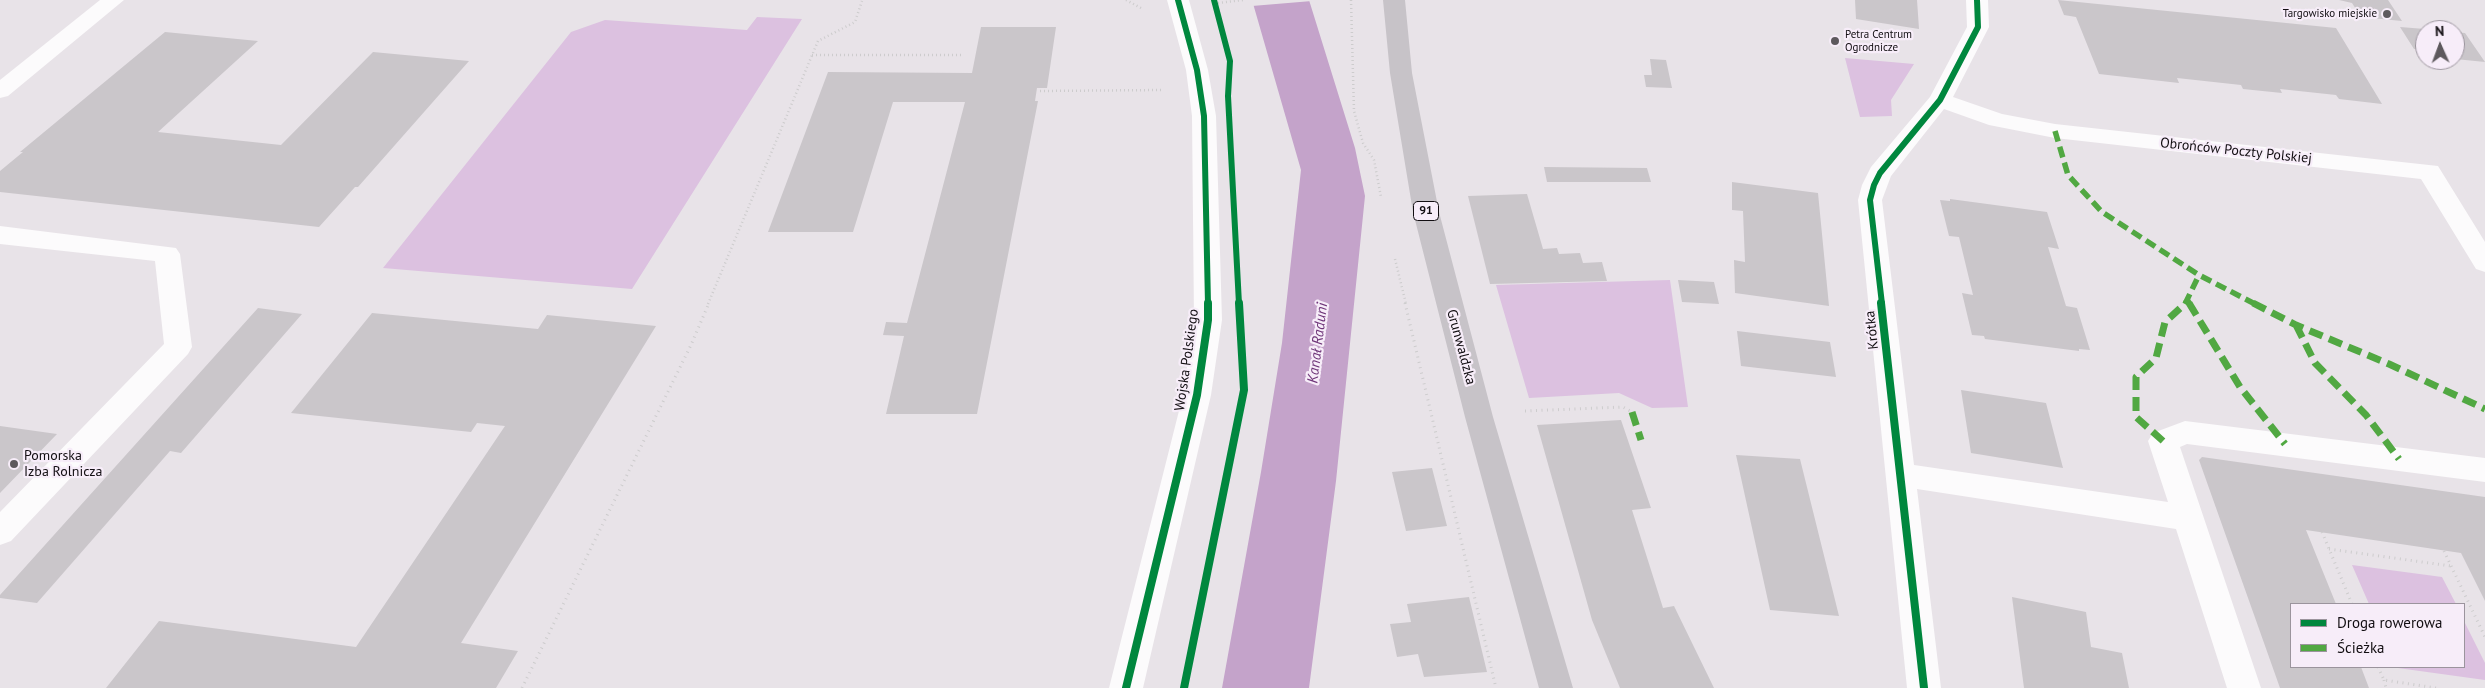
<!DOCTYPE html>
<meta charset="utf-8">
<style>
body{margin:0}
#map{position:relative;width:2485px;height:688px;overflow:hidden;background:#e8e3e8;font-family:"PT Sans",sans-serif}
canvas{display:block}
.legend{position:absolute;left:2290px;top:603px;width:175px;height:65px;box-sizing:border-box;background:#f7edf9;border:1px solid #9b949d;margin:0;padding:6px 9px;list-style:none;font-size:15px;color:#120e12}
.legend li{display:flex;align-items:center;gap:10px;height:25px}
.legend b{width:25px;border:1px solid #9b949d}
.north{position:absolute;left:2415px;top:20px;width:50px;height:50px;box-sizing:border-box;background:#f7edf9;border:1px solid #9b949d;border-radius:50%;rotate:358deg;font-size:14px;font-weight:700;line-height:20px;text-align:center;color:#120e12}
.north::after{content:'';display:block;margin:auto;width:18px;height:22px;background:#5d595d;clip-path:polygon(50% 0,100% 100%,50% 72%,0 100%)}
</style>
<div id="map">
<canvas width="2485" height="688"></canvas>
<ul class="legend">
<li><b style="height:6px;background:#00873e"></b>Droga rowerowa</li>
<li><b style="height:6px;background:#51a842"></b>Ścieżka</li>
</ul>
<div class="north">N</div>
</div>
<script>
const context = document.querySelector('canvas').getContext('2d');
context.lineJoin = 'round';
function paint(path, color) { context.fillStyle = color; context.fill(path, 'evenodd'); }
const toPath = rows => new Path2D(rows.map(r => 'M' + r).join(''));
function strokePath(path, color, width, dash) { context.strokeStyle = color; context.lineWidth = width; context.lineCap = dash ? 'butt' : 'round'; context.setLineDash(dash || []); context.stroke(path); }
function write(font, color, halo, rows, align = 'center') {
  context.font = font + ' "PT Sans",sans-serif'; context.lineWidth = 4.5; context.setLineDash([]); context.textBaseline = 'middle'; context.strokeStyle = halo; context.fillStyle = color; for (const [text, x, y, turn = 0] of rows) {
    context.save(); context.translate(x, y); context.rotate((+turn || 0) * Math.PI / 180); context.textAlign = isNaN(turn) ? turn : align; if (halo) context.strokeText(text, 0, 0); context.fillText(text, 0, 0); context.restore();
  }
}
const green = toPath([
 [757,17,802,19,632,289,383,268,571,32,605,20,747,30],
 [1845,58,1914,64,1891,100,1892,116,1860,117],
 [1670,280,1688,407,1652,408,1619,393,1529,398,1496,285],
 [2352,565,2442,577,2456,604,2369,604],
 [2464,621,2485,663,2485,680,2398,668,2464,667]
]);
const water = toPath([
 [1252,0,1309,0,1355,148,1365,196,1336,481,1309,688,1222,688,1261,472,1282,343,1301,170]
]);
const pier = toPath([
 [1250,0,1311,0,1312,1,1252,6]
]);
const building = toPath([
 [1855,0,1917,0,1919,29,1856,19],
 [2058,0,2336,28,2382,104,2339,99,2336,95,2280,89,2282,93,2243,89,2241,85,2177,78,2179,83,2099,74,2076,17,2064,15],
 [2339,0,2388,0,2402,21,2361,17,2352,3],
 [981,27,1056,27,1047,88,1037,88,1035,101,1038,101,977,414,886,414,904,336,883,335,886,322,907,323,965,102,893,102,853,232,768,232,828,72,972,73],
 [2400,27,2425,29,2425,50,2414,49],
 [165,32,258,41,158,132,281,145,373,52,469,61,358,187,355,187,319,227,0,192,0,171,23,152,20,152],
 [2455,32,2465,33,2485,62,2455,59],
 [1650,59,1666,60,1672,88,1646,87,1644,75,1652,75],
 [1544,167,1647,168,1651,182,1547,182],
 [1732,182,1818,193,1829,306,1735,293,1734,260,1745,262,1744,237,1743,211,1732,210],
 [1527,194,1543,249,1557,248,1559,254,1580,253,1583,263,1602,262,1607,281,1490,284,1468,196],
 [1950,199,2047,212,2059,249,2048,247,2066,306,2077,308,2090,350,2079,349,2079,351,1985,339,1984,336,1972,335,1962,293,1973,295,1959,237,1949,236,1940,200,1950,201],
 [1678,280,1714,282,1719,304,1682,302],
 [258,308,302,314,181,453,170,451,37,603,0,598,0,595],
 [372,313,538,329,547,315,656,326,461,643,518,651,496,688,106,688,159,621,356,647,505,426,477,423,471,432,291,413],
 [1737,331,1830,342,1836,377,1741,366],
 [1961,390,2046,403,2063,468,1971,453],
 [1621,420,1651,508,1632,510,1663,608,1674,606,1714,688,1620,688,1592,620,1537,425],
 [0,426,57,434,0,493],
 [1736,455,1800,459,1839,616,1770,610],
 [2202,457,2485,497,2485,601,2461,553,2306,530,2336,604,2291,604,2291,667,2361,667,2369,688,2280,688,2199,460],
 [1432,468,1447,526,1406,531,1392,472],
 [1469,597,1487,672,1424,677,1418,654,1397,657,1390,624,1411,622,1407,604],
 [2012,597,2086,612,2091,647,2122,653,2129,688,2024,688]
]);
const pathFar1 = toPath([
 [1126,0,1141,8],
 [1351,0,1354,111,1363,143,1374,160,1381,197],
 [1218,3,1243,0],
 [812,55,961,55],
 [1040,91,1162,90],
 [1395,259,1406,304],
 [708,304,818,41,855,22,862,1]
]);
const path = toPath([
 [1405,303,1496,688],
 [1525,411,1623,407,1632,412],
 [2322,532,2352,604],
 [2329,549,2451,566],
 [2444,551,2485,637],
 [2378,667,2384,680,2436,688],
 [2384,680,2386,688],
 [522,688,691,345,709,303]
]);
const minor = toPath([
 [100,0,124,0,8,96,0,98,0,80,100,0],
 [1167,0,1189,0,1208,70,1216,116,1222,320,1211,395,1143,688,1109,688,1183,395,1194,320,1192,116,1186,70,1167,0],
 [1966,0,1988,0,1989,27,1953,97,2002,114,2055,124,2438,166,2485,242,2485,272,2476,269,2421,179,2055,138,1989,125,1944,109,1891,176,1882,200,1914,465,2168,502,2148,441,2153,433,2185,421,2485,458,2485,482,2187,444,2180,447,2261,688,2227,688,2176,529,1917,489,1941,688,1907,688,1858,200,1862,185,1871,167,1930,97,1967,27,1966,0],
 [0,226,176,248,180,254,192,347,188,354,11,541,0,545,0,512,164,344,155,261,0,244,0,226]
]);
const major = toPath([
 [1383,0,1405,0,1412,73,1439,212,1493,417,1573,688,1539,688,1465,417,1413,212,1390,73,1383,0]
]);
const quietFar1 = toPath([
 [2055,131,2068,175,2102,212,2199,275,2255,304],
 [2188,301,2190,304],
 [2185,304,2199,275]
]);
const quiet = toPath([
 [2189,303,2240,387,2285,444],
 [2253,303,2296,325,2389,364,2485,409],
 [2296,325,2315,363,2366,415,2399,459],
 [1632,412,1641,440],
 [2163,441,2136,417,2136,377,2156,358,2165,322,2186,303]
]);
const cyclewayFar1 = toPath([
 [1178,0,1197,70,1204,116,1208,304],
 [1214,0,1230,61,1228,96,1239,304],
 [1882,304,1870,200,1874,185,1880,173,1940,100,1978,27,1977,0]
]);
const cycleway = toPath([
 [1881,303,1924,688],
 [1126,688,1197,395,1208,320,1208,303],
 [1184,688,1244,390,1239,303]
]);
const markers = [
 [2387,14,5,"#5d595d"],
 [1835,41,5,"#5d595d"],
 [14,464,5,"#5d595d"]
];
const farPoinames = [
 ["Targowisko miejskie",2377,14],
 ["Petra Centrum",1845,35,"left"],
 ["Ogrodnicze",1845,48,"left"]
];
const shields = [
 [1426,211,25]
];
const shieldNames = [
 ["91",1426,211]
];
const streetNames = [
 ["Obrońców Poczty Polskiej",2236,151,6],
 ["Krótka",1872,330,-96],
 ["Grunwaldzka",1461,347,75],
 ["Wojska Polskiego",1187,360,-82]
];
const poiNames = [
 ["Pomorska",24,456],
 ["Izba Rolnicza",24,472]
];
const waterNames = [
 ["Kanał Raduni",1318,343,-83]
];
paint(green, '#dcc1e0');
paint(water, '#c4a3ca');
paint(pier, '#e8e3e8');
paint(building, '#cac6ca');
strokePath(pathFar1, '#cdcccd', 2.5, [1, 3]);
strokePath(path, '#cdcccd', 3, [1, 4.5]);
paint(minor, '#fcfbfc');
paint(major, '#c7c3c8');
strokePath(quietFar1, '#51a842', 5.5, [11, 5.5]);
strokePath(quiet, '#51a842', 7, [14, 7]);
strokePath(cyclewayFar1, '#00873e', 6);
strokePath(cycleway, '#00873e', 8);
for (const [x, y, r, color] of markers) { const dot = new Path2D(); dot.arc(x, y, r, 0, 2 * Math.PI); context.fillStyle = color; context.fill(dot); strokePath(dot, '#f7edf9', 2); }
write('11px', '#120e12', '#f7edf9', farPoinames, 'right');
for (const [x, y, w] of shields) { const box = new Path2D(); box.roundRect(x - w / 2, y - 9.5, w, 19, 4); context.fillStyle = '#f7edf9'; context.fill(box); strokePath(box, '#120e12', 1); }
write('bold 12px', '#120e12', null, shieldNames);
write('14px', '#120e12', '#f7edf9', streetNames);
write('14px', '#120e12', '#f7edf9', poiNames, 'left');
write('italic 15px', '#6f3679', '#f7edf9', waterNames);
</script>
